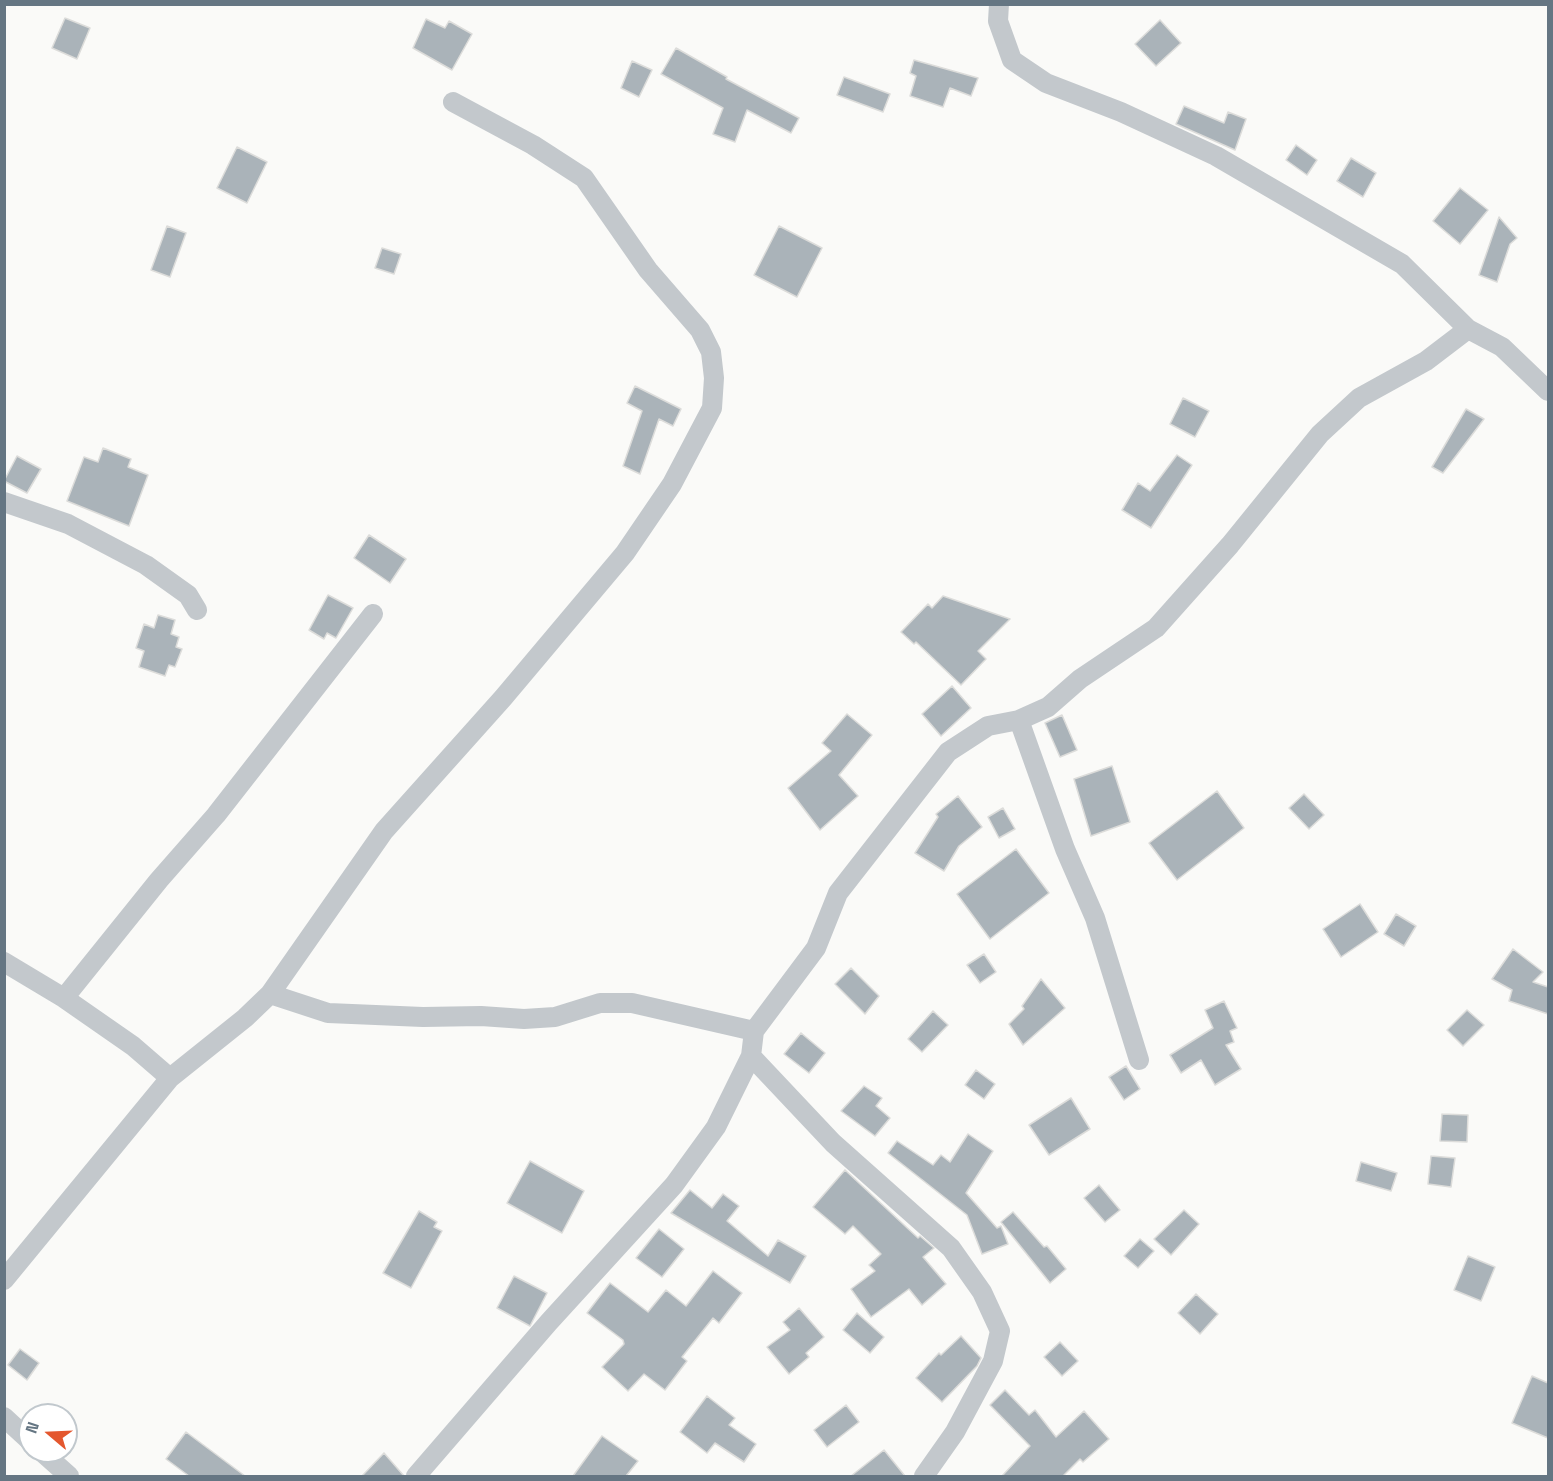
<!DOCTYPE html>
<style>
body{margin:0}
#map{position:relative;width:1553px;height:1481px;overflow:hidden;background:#fafaf8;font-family:"Space Grotesk",sans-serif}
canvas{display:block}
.frame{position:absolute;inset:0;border:6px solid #657683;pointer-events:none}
.north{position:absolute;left:18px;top:1403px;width:60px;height:60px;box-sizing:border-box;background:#fff;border:2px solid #c1c8cd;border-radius:50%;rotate:289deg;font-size:16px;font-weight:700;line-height:24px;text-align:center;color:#657683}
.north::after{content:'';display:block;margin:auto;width:21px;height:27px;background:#e4572e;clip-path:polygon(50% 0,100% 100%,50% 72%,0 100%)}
</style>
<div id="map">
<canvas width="1553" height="1481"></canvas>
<div class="frame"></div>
<div class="north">N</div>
</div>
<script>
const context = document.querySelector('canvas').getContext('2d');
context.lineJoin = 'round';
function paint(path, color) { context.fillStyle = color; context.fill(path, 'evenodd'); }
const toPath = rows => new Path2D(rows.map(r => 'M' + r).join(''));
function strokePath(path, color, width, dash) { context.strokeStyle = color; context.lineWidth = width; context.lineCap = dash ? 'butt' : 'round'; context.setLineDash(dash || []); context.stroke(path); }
const building = toPath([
 [65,18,90,28,77,59,52,48,65,18],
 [426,19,445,28,449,21,472,34,452,70,413,48,426,19],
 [1160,20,1181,43,1156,66,1135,44,1160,20],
 [676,48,727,77,726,79,799,118,791,133,747,110,735,142,713,134,723,108,661,74,676,48],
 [914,60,978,78,971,96,950,88,943,107,910,96,916,76,910,73,914,60],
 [632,61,652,70,639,97,621,88,632,61],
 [844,77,890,94,883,112,837,95,844,77],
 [1184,106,1224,123,1228,112,1246,119,1235,150,1176,124,1184,106],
 [1296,145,1317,160,1307,175,1286,160,1296,145],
 [237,147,267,162,247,203,217,188,237,147],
 [1351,158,1376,173,1363,197,1337,181,1351,158],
 [1460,188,1488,210,1460,244,1433,221,1460,188],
 [1499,217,1517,238,1510,244,1497,282,1479,275,1499,217],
 [167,226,186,233,170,277,151,270,167,226],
 [779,226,822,248,797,297,754,275,779,226],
 [382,248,401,254,394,274,375,268,382,248],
 [635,386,681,409,673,426,659,419,640,474,623,466,642,411,627,403,635,386],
 [1183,398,1209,411,1195,437,1170,424,1183,398],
 [1466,409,1484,419,1443,473,1432,467,1466,409],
 [103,448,131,459,128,467,148,475,129,526,67,501,84,457,98,462,103,448],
 [1177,455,1192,465,1151,528,1122,510,1138,483,1150,491,1177,455],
 [17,456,41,469,27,493,4,481,17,456],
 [369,535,406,559,390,583,354,558,369,535],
 [328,595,353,608,336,638,327,633,324,639,309,630,328,595],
 [943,596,1010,619,978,651,986,659,961,685,916,642,914,644,901,632,928,604,932,608,943,596],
 [158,615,175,620,171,634,179,637,176,647,182,649,175,667,169,665,165,676,139,667,144,651,136,648,144,624,154,628,158,615],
 [952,686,971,708,941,736,922,714,952,686],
 [847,714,872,735,839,775,858,796,820,830,788,788,831,751,822,743,847,714],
 [1062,715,1077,750,1060,757,1045,723,1062,715],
 [1112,766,1130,822,1091,836,1074,779,1112,766],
 [1217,791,1244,828,1177,880,1149,843,1217,791],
 [1304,794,1324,815,1309,829,1289,808,1304,794],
 [958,796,982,827,959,846,944,871,915,853,938,817,936,814,958,796],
 [1003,808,1015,829,999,838,988,817,1003,808],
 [1016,849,1049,893,990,939,957,894,1016,849],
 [1360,904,1378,932,1341,957,1323,929,1360,904],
 [1396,914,1416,926,1404,946,1384,934,1396,914],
 [1513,949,1543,972,1533,982,1548,987,1548,1014,1509,1001,1512,990,1492,979,1513,949],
 [984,954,996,972,980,983,967,965,984,954],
 [851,968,879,996,865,1014,835,984,851,968],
 [1041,979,1065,1008,1023,1045,1009,1024,1024,1009,1022,1006,1041,979],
 [1224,1001,1237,1028,1230,1031,1234,1042,1226,1045,1241,1069,1215,1085,1201,1060,1181,1073,1170,1055,1213,1028,1205,1010,1224,1001],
 [1467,1010,1484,1025,1463,1046,1447,1030,1467,1010],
 [933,1011,948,1025,922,1052,908,1039,933,1011],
 [801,1033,825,1053,809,1073,784,1054,801,1033],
 [1126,1066,1140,1089,1124,1100,1109,1077,1126,1066],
 [976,1070,995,1084,984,1099,965,1085,976,1070],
 [864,1086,882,1098,876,1106,890,1118,875,1136,841,1111,864,1086],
 [1071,1098,1090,1129,1049,1155,1029,1125,1071,1098],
 [1442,1114,1468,1115,1467,1142,1440,1141,1442,1114],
 [968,1134,993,1151,966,1193,997,1228,1001,1226,1008,1244,982,1254,967,1215,888,1153,897,1141,933,1165,941,1155,950,1162,968,1134],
 [1431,1156,1455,1158,1451,1187,1428,1184,1431,1156],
 [530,1161,584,1191,562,1233,507,1203,530,1161],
 [1361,1162,1397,1173,1391,1191,1356,1181,1361,1162],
 [845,1170,918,1238,920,1236,934,1248,923,1257,946,1284,922,1305,909,1289,871,1317,851,1289,875,1271,869,1265,881,1254,853,1226,845,1234,813,1207,845,1170],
 [1099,1185,1120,1210,1105,1222,1084,1198,1099,1185],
 [690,1190,712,1208,723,1194,739,1206,727,1221,768,1256,778,1240,806,1256,790,1283,671,1213,690,1190],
 [1184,1210,1199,1224,1171,1255,1154,1239,1184,1210],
 [419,1211,437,1222,434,1227,442,1231,411,1288,383,1273,419,1211],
 [1013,1212,1044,1247,1047,1246,1066,1269,1050,1283,1001,1222,1013,1212],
 [659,1229,684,1249,662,1277,636,1258,659,1229],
 [1140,1239,1154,1251,1138,1268,1124,1256,1140,1239],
 [1468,1256,1495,1267,1481,1301,1454,1290,1468,1256],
 [713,1271,742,1293,719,1323,713,1318,682,1357,687,1361,665,1390,644,1374,628,1391,602,1367,624,1344,623,1340,587,1313,610,1283,648,1312,666,1290,686,1306,713,1271],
 [514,1276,547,1293,530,1326,497,1308,514,1276],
 [1196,1294,1218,1314,1200,1334,1178,1313,1196,1294],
 [799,1308,824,1337,806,1353,809,1357,789,1374,767,1347,790,1330,783,1322,799,1308],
 [857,1313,884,1337,870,1353,843,1330,857,1313],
 [961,1336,981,1358,977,1366,942,1402,916,1378,939,1353,941,1355,961,1336],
 [1060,1342,1078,1361,1062,1376,1044,1357,1060,1342],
 [20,1349,39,1363,27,1380,8,1365,20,1349],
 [1532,1376,1548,1383,1548,1438,1512,1423,1532,1376],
 [1005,1390,1029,1415,1035,1410,1056,1437,1084,1411,1109,1439,1083,1462,1080,1459,1063,1476,1002,1476,1030,1446,990,1405,1005,1390],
 [707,1396,735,1418,729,1425,756,1444,744,1462,715,1443,707,1453,680,1432,707,1396],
 [846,1405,859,1422,827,1447,814,1430,846,1405],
 [186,1432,245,1476,189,1476,166,1459,186,1432],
 [602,1436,638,1461,626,1476,573,1476,602,1436],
 [884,1450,905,1476,851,1476,884,1450],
 [384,1453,404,1476,362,1476,384,1453]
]);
const minor = toPath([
 [999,4,998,21,1012,60,1046,83,1121,112,1216,156,1402,264,1468,329,1502,347,1548,391],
 [4,502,68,524,146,565,188,595,197,610],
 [1019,720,1065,849,1095,918,1139,1060],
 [4,962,64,998],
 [270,994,328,1013,423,1017,481,1016,524,1019,555,1017,600,1003,632,1003,754,1031],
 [751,1056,833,1143,951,1248,982,1292,1000,1331,993,1361,955,1432,924,1476],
 [170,1078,133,1046,64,998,159,880,216,815,373,614],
 [4,1280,170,1078,245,1018,270,994,384,831,503,698,625,553,672,484,712,408,714,378,711,352,700,330,648,270,584,178,533,145,453,102],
 [4,1417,30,1441],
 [41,1451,69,1476],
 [416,1476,549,1322,674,1185,716,1127,751,1056,754,1031,816,948,838,893,948,752,988,726,1019,720,1048,707,1080,679,1156,628,1230,545,1320,434,1359,398,1426,361,1468,329]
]);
paint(building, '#aab3b9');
strokePath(building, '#dcdcda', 1.5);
strokePath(minor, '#c3c8cc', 20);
</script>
